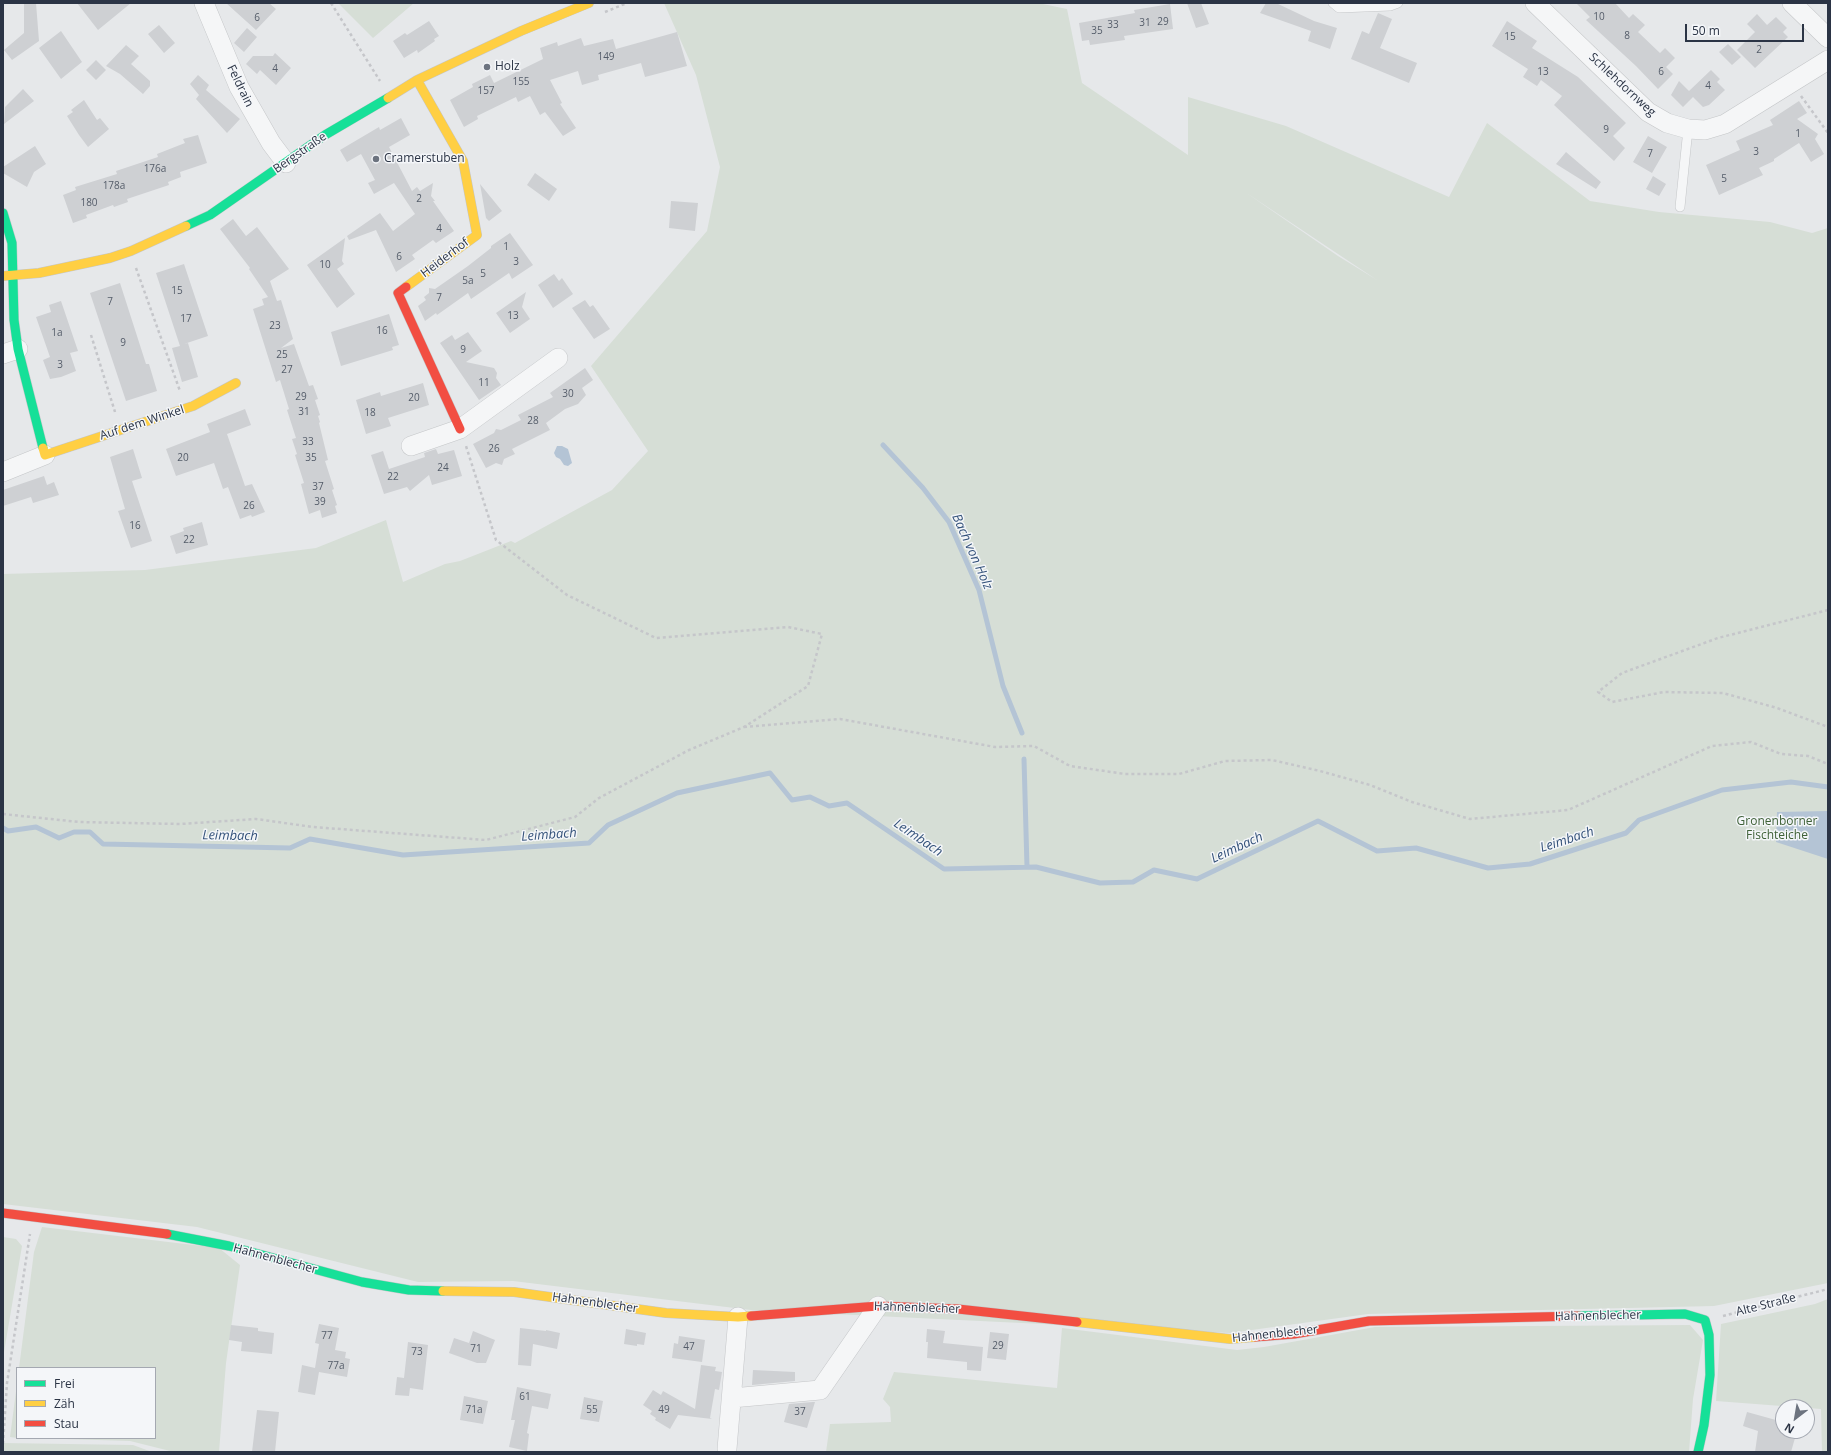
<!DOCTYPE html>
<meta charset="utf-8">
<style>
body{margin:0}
#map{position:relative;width:1831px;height:1455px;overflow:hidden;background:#e6e8ea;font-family:"Open Sans",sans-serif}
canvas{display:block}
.frame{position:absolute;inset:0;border:4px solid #2b3445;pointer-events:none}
.legend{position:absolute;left:16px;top:1367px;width:140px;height:72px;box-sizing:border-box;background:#f4f6f9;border:1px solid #a4a8b1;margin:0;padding:5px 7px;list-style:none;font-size:12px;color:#2b3445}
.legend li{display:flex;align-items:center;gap:8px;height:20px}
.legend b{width:20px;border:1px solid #a4a8b1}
.north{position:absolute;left:1775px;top:1399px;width:40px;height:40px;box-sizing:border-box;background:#f4f6f9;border:1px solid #a4a8b1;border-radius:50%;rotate:211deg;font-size:11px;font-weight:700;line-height:16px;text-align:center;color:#2b3445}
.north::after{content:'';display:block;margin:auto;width:14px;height:18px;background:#6c737f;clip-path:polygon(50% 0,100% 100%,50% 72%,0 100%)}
.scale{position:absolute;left:1685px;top:24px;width:119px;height:18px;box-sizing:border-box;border:2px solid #2b3445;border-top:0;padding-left:5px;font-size:12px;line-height:14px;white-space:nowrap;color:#2b3445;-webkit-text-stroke:3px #f4f6f9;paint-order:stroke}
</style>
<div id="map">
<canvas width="1831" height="1455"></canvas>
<div class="frame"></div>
<ul class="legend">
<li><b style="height:5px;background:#16e098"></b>Frei</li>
<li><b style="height:5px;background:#ffcf43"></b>Zäh</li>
<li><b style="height:5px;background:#f24e42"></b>Stau</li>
</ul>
<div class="north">N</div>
<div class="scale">50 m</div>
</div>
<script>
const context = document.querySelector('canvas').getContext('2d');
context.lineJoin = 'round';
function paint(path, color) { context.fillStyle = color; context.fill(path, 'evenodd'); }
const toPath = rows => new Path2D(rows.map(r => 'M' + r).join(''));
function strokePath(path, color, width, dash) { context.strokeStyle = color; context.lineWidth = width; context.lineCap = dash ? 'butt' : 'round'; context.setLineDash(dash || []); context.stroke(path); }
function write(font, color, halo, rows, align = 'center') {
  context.font = font + ' "Open Sans",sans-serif'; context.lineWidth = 3; context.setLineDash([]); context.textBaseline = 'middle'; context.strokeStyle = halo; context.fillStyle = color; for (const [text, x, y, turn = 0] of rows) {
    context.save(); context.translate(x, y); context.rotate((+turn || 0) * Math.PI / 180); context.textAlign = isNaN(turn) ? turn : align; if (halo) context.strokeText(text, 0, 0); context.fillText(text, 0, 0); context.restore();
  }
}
const green = toPath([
 [338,3,414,3,373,38],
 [664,3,1038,3,1067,9,1082,83,1188,155,1188,97,1286,126,1449,197,1487,123,1590,201,1659,212,1770,222,1812,233,1828,228,1828,1283,1714,1306,1368,1314,1230,1333,751,1310,513,1281,418,1282,197,1227,3,1204,3,574,145,570,316,548,386,520,403,582,445,564,460,561,511,541,515,543,612,490,648,451,591,366,707,231,720,167,696,75],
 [1245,192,1377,280,1338,256],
 [42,1227,219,1248,240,1265,226,1363,219,1452,174,1452,130,1441,32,1438,155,1438,155,1368,19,1368,34,1252],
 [3,1237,16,1239,22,1246,3,1358],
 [1828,1299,1828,1452,1822,1452,1821,1409,1716,1401,1721,1324,1815,1304],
 [1690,1325,1703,1340,1693,1399,1689,1452,826,1452,830,1424,891,1422,890,1407,883,1399,894,1372,1057,1388,1062,1328,1237,1350,1264,1347,1375,1327],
 [17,1384,17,1438,10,1437],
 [3,1443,133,1445,152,1452,3,1452]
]);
const water = toPath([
 [557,446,562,446,568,449,572,463,568,466,564,465,560,459,556,457,554,453],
 [1828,811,1828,859,1776,842,1777,812]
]);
const stream = toPath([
 [883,445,923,488,949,522,979,590,1003,686,1022,733],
 [1024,759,1027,867],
 [3,828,8,831,36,827,59,838,74,832,90,832,103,844,290,848,310,839,403,855,589,843,608,825,677,793,770,773,792,800,810,797,829,806,847,803,944,869,1036,867,1100,883,1133,882,1154,870,1197,879,1318,821,1377,851,1416,848,1488,868,1530,864,1626,833,1639,820,1722,790,1791,782,1828,787]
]);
const building = toPath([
 [24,3,36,3,39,41,12,60,4,50,24,33],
 [77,3,131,3,98,30],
 [226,3,269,3,276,9,256,30],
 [1187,3,1201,3,1209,24,1196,28],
 [1266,3,1276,3,1314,21,1337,28,1330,49,1308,41,1311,31,1260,13],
 [1576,3,1615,3,1629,18,1633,14,1645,25,1638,32,1660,53,1665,48,1675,58,1666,67,1673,74,1658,89,1636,66,1586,20,1590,17],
 [1170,4,1173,29,1124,36,1125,40,1090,45,1089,40,1082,41,1079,23,1135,13,1134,10],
 [1378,13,1392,19,1380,48,1417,63,1409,83,1351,59,1362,31,1369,34],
 [1757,14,1767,25,1776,17,1787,28,1783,32,1788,37,1755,68,1737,50,1755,32,1747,24],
 [429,21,439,36,434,39,435,41,418,53,417,50,404,58,393,41,405,33,407,35],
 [1507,21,1537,41,1532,48,1578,77,1626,123,1613,136,1625,148,1614,161,1554,105,1562,96,1541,80,1537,86,1523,77,1528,69,1492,46],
 [159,25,175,43,164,53,148,34],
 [247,28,257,37,244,52,234,43],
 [61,31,82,62,61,79,39,48],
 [677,32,687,66,645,77,641,63,598,75,599,80,582,85,578,71,550,80,562,103,560,104,576,128,563,136,545,112,540,115,530,96,518,102,516,97,477,116,478,119,464,127,450,100,473,87,472,84,490,75,494,83,543,59,540,48,557,42,558,46,581,38,584,46,613,39,616,49],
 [1728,44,1741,57,1732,65,1719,52],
 [126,45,139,56,131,64,150,81,150,86,143,94,120,74,106,66],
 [275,53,291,68,276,85,260,70,257,74,246,64,253,56,273,56],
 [96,60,106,70,96,80,86,70],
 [1711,70,1720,79,1717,82,1725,90,1709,105,1703,107,1693,97,1683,107,1671,95,1679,81,1689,91],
 [198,75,209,85,206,90,240,119,227,133,196,99,199,95,190,84],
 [23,89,34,101,4,124,5,107],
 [84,100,97,120,100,118,109,129,88,147,79,135,67,116,73,112,71,110],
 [1799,101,1807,113,1797,119,1818,134,1815,139,1824,154,1811,162,1799,143,1774,159,1774,161,1759,168,1763,175,1719,195,1706,165,1740,150,1736,141,1773,125,1770,120],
 [401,118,410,135,389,147,412,191,417,187,420,191,433,183,431,196,435,201,433,201,454,231,436,243,433,240,412,255,415,259,396,272,376,230,349,240,347,236,380,213,393,231,415,214,394,183,374,194,368,183,375,180,361,154,347,162,340,150,379,127,380,130],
 [198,135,207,163,180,172,181,177,168,182,169,185,127,199,128,202,114,207,113,205,86,215,87,218,73,223,63,195,76,190,75,187,117,174,116,171,158,157,157,154,185,143,183,139],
 [1648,136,1667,147,1652,173,1633,162],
 [35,146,46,164,34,172,27,187,3,173,3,167],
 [1566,152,1601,182,1596,189,1556,164],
 [535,173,557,189,549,201,527,185],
 [1653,176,1666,184,1659,196,1646,189],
 [480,184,502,211,489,221,486,218],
 [671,201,698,203,695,231,669,228],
 [233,219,246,236,257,227,289,269,270,281,277,301,281,300,293,339,281,348,294,344,309,386,313,385,318,399,315,400,320,415,318,416,320,422,319,423,328,460,325,461,334,489,332,490,337,505,335,506,337,513,322,518,320,510,309,514,301,484,304,483,295,455,297,454,292,439,296,438,287,410,289,409,280,380,276,382,253,309,264,305,262,299,268,297,249,269,250,268,220,229],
 [510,233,533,265,512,279,509,273,471,299,468,293,437,315,436,313,425,321,418,306,426,300,424,297,429,293,429,288,435,289,468,266,491,248,491,246],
 [345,238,342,261,344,264,337,269,355,294,337,308,307,265],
 [184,264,208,336,184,344,188,343,198,377,182,382,172,348,180,346,156,273],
 [554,274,559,281,562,278,573,294,553,308,538,285],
 [120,283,146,364,149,364,157,391,126,401,90,293],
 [526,292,522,307,530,319,510,333,496,313],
 [585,300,590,307,593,305,610,329,594,339,572,308],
 [61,301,78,351,70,353,76,371,61,377,50,379,43,360,50,357,36,317,51,312,49,305],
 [389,314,399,345,392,347,393,350,341,366,331,332],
 [468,332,482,351,466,362,494,368,497,373,496,378,501,385,479,400,440,343,452,335,455,340],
 [585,368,593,380,582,388,586,395,578,404,565,409,546,423,550,430,512,449,515,454,504,459,502,465,496,463,486,468,473,444,494,433,496,429,501,430,521,420,518,415,553,397,550,393],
 [423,383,429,405,388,418,391,426,366,434,356,400,380,392,381,396],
 [245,409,251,425,227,434,245,486,252,484,265,512,252,517,251,515,240,519,228,487,223,489,214,463,176,476,166,449,210,432,207,424],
 [133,449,142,478,132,481,152,541,131,548,118,511,125,509,110,457],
 [436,449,438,454,454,450,462,476,432,485,429,475,410,491,407,487,384,494,371,455,383,451,389,469,425,457,424,453],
 [44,476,47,485,54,482,59,495,33,503,31,497,3,506,3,490],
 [202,522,208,545,176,554,170,536,184,531,183,528],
 [319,1324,339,1328,335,1350,346,1352,345,1358,350,1359,347,1377,319,1372,315,1395,298,1392,302,1365,315,1368,319,1344,315,1343],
 [231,1325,258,1328,258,1331,274,1333,272,1354,241,1351,242,1342,229,1340],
 [520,1328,546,1331,546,1330,560,1333,557,1349,533,1344,531,1366,518,1365],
 [626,1329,646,1333,644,1345,637,1344,637,1346,624,1344],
 [927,1329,945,1331,943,1343,983,1347,981,1371,967,1370,967,1362,927,1358,928,1342,926,1342],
 [473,1331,495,1340,486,1363,477,1363,449,1353,454,1338,469,1343],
 [990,1332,1009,1334,1006,1360,987,1358],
 [679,1336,705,1340,702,1362,672,1358,674,1343,678,1344],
 [408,1342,428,1345,423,1390,410,1388,409,1396,395,1395,397,1377,404,1378],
 [701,1365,716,1367,715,1371,722,1372,719,1390,715,1389,710,1418,712,1419,678,1415,670,1429,655,1420,656,1418,650,1414,652,1411,643,1405,653,1390,661,1395,663,1391,695,1409],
 [753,1370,795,1372,795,1381,752,1385],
 [517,1387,551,1394,548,1409,532,1406,527,1433,529,1434,527,1451,509,1447,515,1420,511,1420],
 [464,1396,488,1401,483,1424,460,1420],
 [584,1397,603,1401,599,1422,580,1419],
 [813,1402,815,1402,807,1428,784,1422,789,1404],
 [257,1410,279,1412,275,1452,252,1452],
 [1747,1412,1783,1422,1783,1431,1797,1431,1791,1452,1755,1452,1758,1431,1743,1426]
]);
const path = toPath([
 [331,3,380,81],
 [605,12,627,3],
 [1801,96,1828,133],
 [136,268,180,391],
 [91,335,115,412],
 [1828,610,1718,638,1622,673,1598,692,1612,702,1664,692,1723,693,1777,708,1828,727],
 [744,727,840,719,995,747,1034,746,1070,766,1125,774,1179,774,1225,761,1272,760,1320,771,1370,785,1412,802,1470,819,1568,810,1712,746,1751,742,1781,754,1808,756,1828,764],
 [3,814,79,822,180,824,256,819,313,827,486,840,575,817,599,798,689,750,744,727,808,686,822,634,788,627,656,638,567,595,496,540,466,446],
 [1723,1316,1828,1289],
 [3,1444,7,1383,30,1234]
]);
const lane = toPath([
 [1333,3,1339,8,1390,6,1398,3],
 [1680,207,1688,129]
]);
const street = toPath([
 [204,3,239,87,271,143,286,163],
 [1535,3,1648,112,1667,123,1688,129,1705,130,1725,124,1828,60],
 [1792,3,1828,38],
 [3,354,18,349],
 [411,446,460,429,558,358],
 [3,472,45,455],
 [732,1398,820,1390,878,1306],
 [727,1449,738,1317]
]);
const fast = toPath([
 [3,213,12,243,14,320,18,349,43,448],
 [186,226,210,215,325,135,388,98],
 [167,1234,229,1246,362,1282,409,1290,443,1291],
 [1579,1316,1685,1314,1705,1320,1709,1335,1710,1375,1704,1425,1698,1452]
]);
const slow = toPath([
 [388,98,417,80,521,31,589,3],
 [3,276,39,273,110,258,131,251,186,226],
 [406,287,477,235,463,161,417,80],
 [43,448,45,455,193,406,236,383],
 [443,1291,514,1292,666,1313,738,1317,751,1316],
 [1077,1322,1230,1339,1255,1337]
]);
const jam = toPath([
 [406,287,398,293,460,429],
 [3,1213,167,1234],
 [751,1316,878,1306,958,1309,1077,1322],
 [1255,1337,1294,1334,1369,1321,1579,1316]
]);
const markers = [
 [487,67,4,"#6c737f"],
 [376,159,4,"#6c737f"]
];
const numberNames = [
 ["10",1599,17],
 ["6",257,18],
 ["29",1163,22],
 ["31",1145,23],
 ["33",1113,25],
 ["35",1097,31],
 ["8",1627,36],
 ["15",1510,37],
 ["2",1759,50],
 ["149",606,57],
 ["4",275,69],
 ["13",1543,72],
 ["6",1661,72],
 ["155",521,82],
 ["4",1708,86],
 ["157",486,91],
 ["9",1606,130],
 ["1",1798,134],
 ["3",1756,152],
 ["7",1650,154],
 ["176a",155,169],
 ["5",1724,179],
 ["178a",114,186],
 ["2",419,199],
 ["180",89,203],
 ["4",439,229],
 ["1",506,247],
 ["6",399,257],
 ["3",516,262],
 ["10",325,265],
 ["5",483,274],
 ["5a",468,281],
 ["15",177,291],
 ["7",439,298],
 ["7",110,302],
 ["13",513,316],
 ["17",186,319],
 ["23",275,326],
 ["16",382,331],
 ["1a",57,333],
 ["9",123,343],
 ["9",463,350],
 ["25",282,355],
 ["3",60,365],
 ["27",287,370],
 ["11",484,383],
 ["30",568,394],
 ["29",301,397],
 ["20",414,398],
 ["31",304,412],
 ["18",370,413],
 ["28",533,421],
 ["33",308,442],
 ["26",494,449],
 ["20",183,458],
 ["35",311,458],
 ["24",443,468],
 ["22",393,477],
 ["37",318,487],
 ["39",320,502],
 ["26",249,506],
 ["16",135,526],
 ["22",189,540],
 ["77",327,1336],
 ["29",998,1346],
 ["47",689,1347],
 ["71",476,1349],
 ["73",417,1352],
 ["77a",336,1366],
 ["61",525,1397],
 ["71a",474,1410],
 ["55",592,1410],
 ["49",664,1410],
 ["37",800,1412]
];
const poiNames = [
 ["Holz",495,67],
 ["Cramerstuben",384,159]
];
const streetNames = [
 ["Schlehdornweg",1622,85,43],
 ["Feldrain",240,86,64],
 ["Bergstraße",300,153,-35],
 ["Heiderhof",445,258,-37],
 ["Auf dem Winkel",142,423,-18],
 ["Hahnenblecher",275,1259,15],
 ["Hahnenblecher",595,1303,8],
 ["Alte Straße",1766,1305,-14],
 ["Hahnenblecher",917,1308,2],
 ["Hahnenblecher",1598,1316,-1],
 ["Hahnenblecher",1275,1334,-6]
];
const parkNames = [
 ["Gronenborner",1777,822],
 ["Fischteiche",1777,836]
];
const waterNames = [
 ["Bach von Holz",972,552,66],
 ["Leimbach",549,835,-4],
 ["Leimbach",230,836,1],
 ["Leimbach",918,838,34],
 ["Leimbach",1567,840,-18],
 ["Leimbach",1237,848,-25]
];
paint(green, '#d6ded6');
paint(water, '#b4c4d5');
strokePath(stream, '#b4c4d5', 5);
paint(building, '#ced0d3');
strokePath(lane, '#c4c6c8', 10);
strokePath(street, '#c4c6c8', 20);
strokePath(fast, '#c4c6c8', 10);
strokePath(slow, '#c4c6c8', 10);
strokePath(jam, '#c4c6c8', 10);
strokePath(path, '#c5c6ca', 2.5, [3, 3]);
strokePath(lane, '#f5f6f7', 9);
strokePath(street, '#f5f6f7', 19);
strokePath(fast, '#16e098', 9);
strokePath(slow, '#ffcf43', 9);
strokePath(jam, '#f24e42', 9);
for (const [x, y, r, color] of markers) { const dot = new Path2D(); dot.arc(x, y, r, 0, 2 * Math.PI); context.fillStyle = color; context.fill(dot); strokePath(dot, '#f4f6f9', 1.5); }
write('10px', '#545c69', null, numberNames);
write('12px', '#2b3445', '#f4f6f9', poiNames, 'left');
write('12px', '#2b3445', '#f4f6f9', streetNames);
write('12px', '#3f6138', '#f4f6f9', parkNames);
write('italic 13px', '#34527a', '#f4f6f9', waterNames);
</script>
